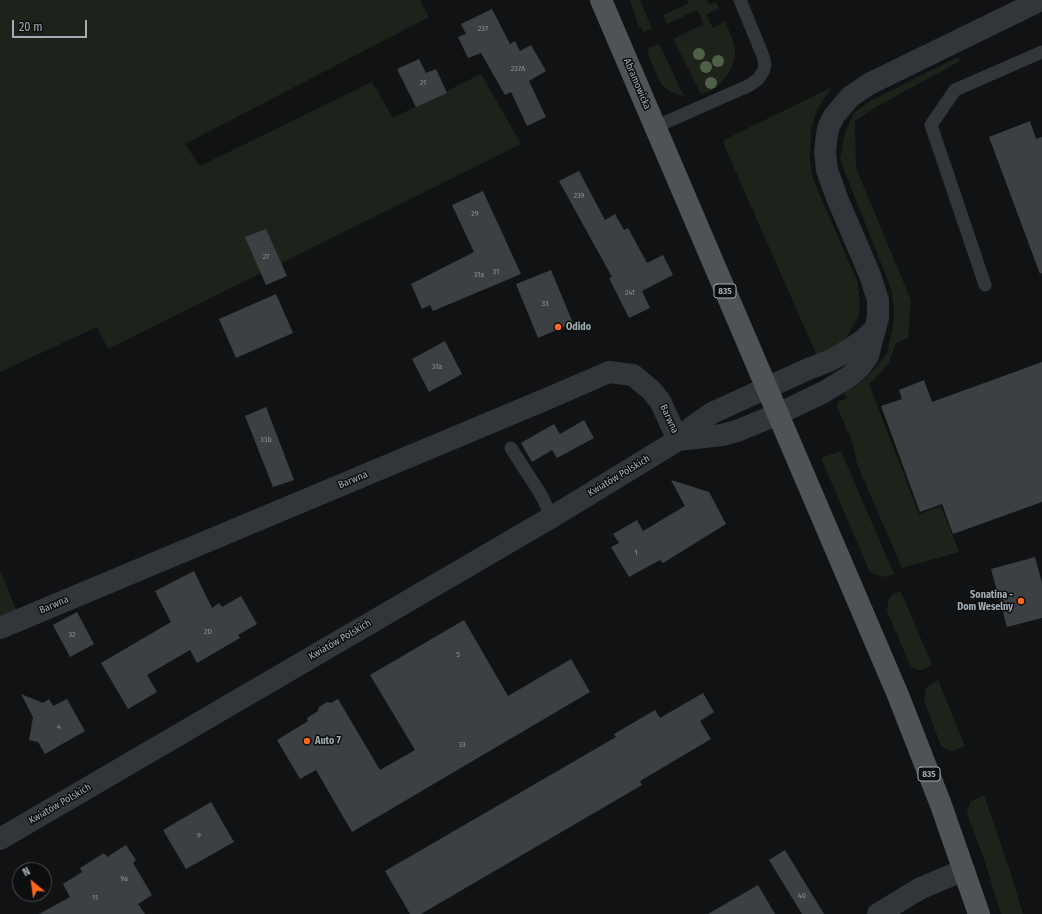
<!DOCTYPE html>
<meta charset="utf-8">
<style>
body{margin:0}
#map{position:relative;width:1042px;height:914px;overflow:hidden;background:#111213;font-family:"Fira Sans Condensed",sans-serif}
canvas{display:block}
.north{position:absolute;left:12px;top:862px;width:40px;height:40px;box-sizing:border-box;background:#0c0d0e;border:1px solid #484d51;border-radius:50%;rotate:331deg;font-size:11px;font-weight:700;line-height:16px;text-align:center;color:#a1aeb5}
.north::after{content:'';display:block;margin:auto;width:14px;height:18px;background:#ff661e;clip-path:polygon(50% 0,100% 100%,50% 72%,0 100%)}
.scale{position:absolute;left:12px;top:20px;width:75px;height:18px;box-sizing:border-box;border:2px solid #a1aeb5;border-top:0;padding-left:5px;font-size:12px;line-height:14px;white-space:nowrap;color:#a1aeb5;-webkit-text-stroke:3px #0c0d0e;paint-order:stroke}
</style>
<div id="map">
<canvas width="1042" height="914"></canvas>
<div class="north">N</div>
<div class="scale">20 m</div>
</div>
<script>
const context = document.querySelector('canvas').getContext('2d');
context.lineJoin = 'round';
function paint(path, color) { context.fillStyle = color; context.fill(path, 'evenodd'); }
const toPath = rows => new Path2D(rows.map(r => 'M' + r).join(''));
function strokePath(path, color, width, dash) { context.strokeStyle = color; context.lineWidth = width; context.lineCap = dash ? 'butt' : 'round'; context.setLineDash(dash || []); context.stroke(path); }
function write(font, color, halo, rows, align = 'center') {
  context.font = font + ' "Fira Sans Condensed",sans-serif'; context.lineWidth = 3; context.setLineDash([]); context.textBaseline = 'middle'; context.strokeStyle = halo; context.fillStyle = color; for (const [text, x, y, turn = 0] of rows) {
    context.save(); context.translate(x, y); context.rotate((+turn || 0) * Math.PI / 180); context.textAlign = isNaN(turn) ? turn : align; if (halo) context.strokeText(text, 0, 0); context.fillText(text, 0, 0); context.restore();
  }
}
const green = toPath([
 [0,0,420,0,429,17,185,144,200,166,372,82,393,118,481,74,521,144,108,349,97,327,0,372],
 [630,0,640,0,652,29,643,32,641,27,639,28],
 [687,0,706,0,710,5,716,2,719,8,706,15,713,28,725,21,733,41,735,49,735,57,732,66,728,74,718,86,712,90,701,94,673,39,704,24,697,10,667,24,663,15,685,5,688,3],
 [659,44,684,96,670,92,661,84,647,52,650,47],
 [958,57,960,61,876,107,855,121,856,168,911,300,908,338,896,343,889,362,882,371,869,384,919,514,941,506,959,552,902,568,857,464,853,444,837,406,839,401,847,398,843,392,860,383,873,371,887,353,893,326,894,314,892,291,840,160,845,132,854,113,870,101],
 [832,87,817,110,811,130,810,161,812,176,819,193,858,283,860,307,858,317,847,337,839,345,817,356,724,145,724,140],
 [841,451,894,574,885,577,874,574,869,570,821,458],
 [0,570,20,619,0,628],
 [901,592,932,665,923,670,917,670,913,668,909,663,887,611,888,602,891,596,895,593],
 [938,680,965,746,952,751,949,751,941,746,924,700,926,688,929,685],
 [984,795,1012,877,1023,914,1001,914,984,859,967,814,970,802]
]);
const building = toPath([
 [492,9,510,44,515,41,520,51,531,45,546,71,529,81,546,117,527,126,511,92,505,95,481,53,468,58,458,37,466,34,461,24],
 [419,59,426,73,436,69,447,93,416,107,397,69],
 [1030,121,1036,139,1042,137,1042,273,1040,274,989,137],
 [579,171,605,220,615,214,624,230,628,228,647,263,663,255,673,275,642,291,650,308,629,318,609,278,612,277,559,181],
 [483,191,521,274,433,311,430,305,422,309,411,284,474,252,452,205],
 [266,229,287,276,266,285,245,237],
 [551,270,573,323,538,338,516,284],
 [276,294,293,333,236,358,219,319],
 [445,341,462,374,429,392,412,359],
 [1042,362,1042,502,953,534,942,504,920,512,881,406,902,399,899,390,924,380,932,402],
 [266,407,294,480,273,487,245,416],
 [584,420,594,438,557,458,552,450,532,462,521,443,554,424,560,434],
 [671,480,709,492,726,524,663,563,660,560,629,577,611,547,619,543,613,534,637,520,643,531,685,506],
 [1035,557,1042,583,1042,618,1007,627,991,569],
 [194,571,212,608,219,603,222,607,241,596,257,624,238,635,240,638,197,663,190,650,147,675,157,692,128,709,101,663,171,622,155,591],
 [77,612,94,644,70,657,53,625],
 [464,620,508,696,571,659,590,692,352,832,316,770,300,779,277,740,308,721,307,718,318,711,319,707,327,702,331,703,338,699,380,770,415,750,370,675],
 [703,693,714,712,700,721,711,739,640,781,642,785,421,914,410,914,385,871,616,737,614,734,655,710,660,718],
 [21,694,43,703,49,699,53,706,67,699,85,731,45,754,38,742,29,740,33,717],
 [211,802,234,842,186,869,163,830],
 [126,845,136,860,133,863,152,895,138,904,145,914,39,914,70,897,63,884,82,872,80,868,104,853,107,857],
 [785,850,824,914,802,914,769,860],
 [758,885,775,914,708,914]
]);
const service = toPath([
 [655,127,750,85,758,79,763,72,765,65,763,56,740,0],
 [985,285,931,125,955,90,1042,52],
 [511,448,540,493,552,517]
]);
const minor = toPath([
 [678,440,722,435,737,431,778,414,824,392,850,376,860,367,868,356,871,344,878,318,878,300,870,275,837,198,827,170,825,152,827,134,829,126,834,116,850,97,869,84,1041,0],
 [0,628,549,398,609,372,633,375,651,390,660,401,678,440],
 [0,839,552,517,678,440,693,426,712,413,808,369,829,361,844,353,862,341,875,329],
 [878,914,921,888,964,870]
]);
const primary = toPath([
 [601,0,898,695,941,805,979,914]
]);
const trees = [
 [699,54],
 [718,61],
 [706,67],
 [711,83]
];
const markers = [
 [558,327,4,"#ff661e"],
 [1021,601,4,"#ff661e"],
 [307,741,4,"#ff661e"]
];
const numberNames = [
 ["237",483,29],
 ["237A",518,69],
 ["21",423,83],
 ["239",579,196],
 ["29",475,214],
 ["27",266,257],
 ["31",496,272],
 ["31a",479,275],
 ["241",630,293],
 ["33",545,304],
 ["37a",437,367],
 ["33b",266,440],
 ["1",636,553],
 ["2D",208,632],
 ["32",72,635],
 ["5",458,655],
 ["4",59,727],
 ["33",462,745],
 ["9",199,836],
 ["9a",124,879],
 ["40",802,896],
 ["11",95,898]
];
const shields = [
 [725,291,22],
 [929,774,22]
];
const shieldNames = [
 ["835",725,291],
 ["835",929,774]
];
const streetNames = [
 ["Abramowicka",637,84,67],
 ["Barwna",669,419,65],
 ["Kwiatów Polskich",619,476,-31],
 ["Barwna",353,480,-23],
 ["Barwna",54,605,-23],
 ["Kwiatów Polskich",340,640,-30],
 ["Kwiatów Polskich",60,804,-30]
];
const poiNames = [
 ["Odido",566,327],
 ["Sonatina -",1013,595,"right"],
 ["Dom Weselny",1013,607,"right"],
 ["Auto 7",315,741]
];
paint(green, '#1d231b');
paint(building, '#3d4043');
strokePath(service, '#323539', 13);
strokePath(minor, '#323539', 22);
strokePath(primary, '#4e5358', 22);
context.fillStyle = '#4f6249';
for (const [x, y] of trees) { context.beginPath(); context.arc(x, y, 6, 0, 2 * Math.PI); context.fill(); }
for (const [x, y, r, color] of markers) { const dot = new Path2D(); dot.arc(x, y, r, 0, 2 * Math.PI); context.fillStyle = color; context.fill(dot); strokePath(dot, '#0c0d0e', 1.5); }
write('8px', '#889298', null, numberNames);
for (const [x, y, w] of shields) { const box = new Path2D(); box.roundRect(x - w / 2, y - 7, w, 14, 3); context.fillStyle = '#0c0d0e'; context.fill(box); strokePath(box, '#a1aeb5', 1); }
write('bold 9px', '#a1aeb5', null, shieldNames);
write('10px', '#a1aeb5', '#0c0d0e', streetNames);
write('bold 10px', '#a1aeb5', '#0c0d0e', poiNames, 'left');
</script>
